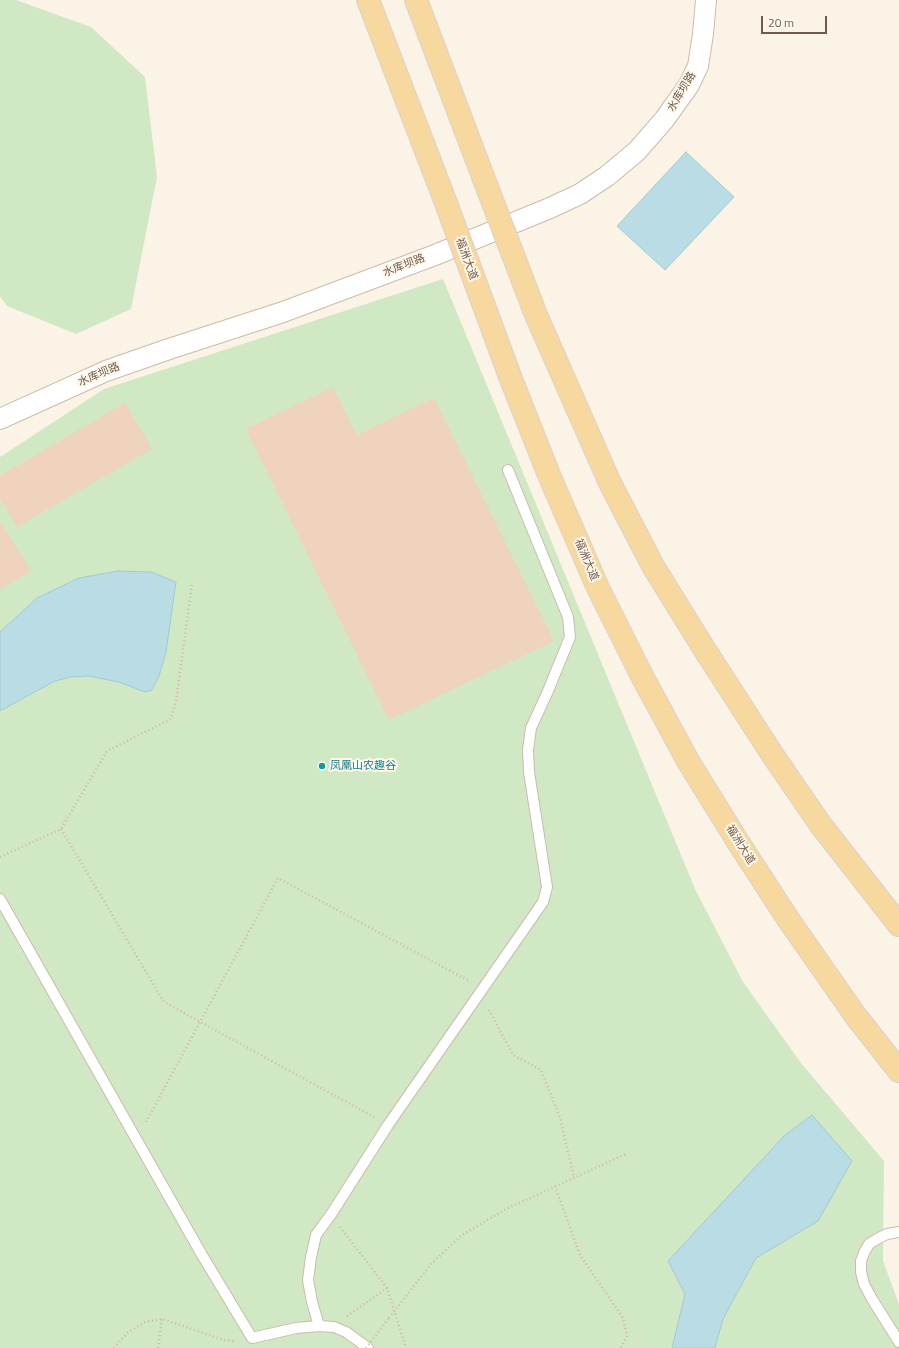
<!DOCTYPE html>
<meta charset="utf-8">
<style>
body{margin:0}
#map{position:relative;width:899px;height:1348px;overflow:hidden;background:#fbf3e5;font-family:"Titillium Web",sans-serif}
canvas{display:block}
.scale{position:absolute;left:761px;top:16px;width:66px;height:18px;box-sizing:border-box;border:2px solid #725a4b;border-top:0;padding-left:5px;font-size:12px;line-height:14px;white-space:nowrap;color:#725a4b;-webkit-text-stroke:3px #fef7ea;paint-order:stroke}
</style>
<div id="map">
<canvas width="899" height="1348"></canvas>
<div class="scale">20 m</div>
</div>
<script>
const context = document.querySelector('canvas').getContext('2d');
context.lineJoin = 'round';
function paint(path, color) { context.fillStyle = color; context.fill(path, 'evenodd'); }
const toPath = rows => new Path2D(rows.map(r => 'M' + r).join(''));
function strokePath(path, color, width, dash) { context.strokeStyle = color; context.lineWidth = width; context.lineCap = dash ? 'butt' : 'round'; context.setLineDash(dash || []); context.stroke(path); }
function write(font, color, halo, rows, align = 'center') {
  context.font = font + ' "Titillium Web","Noto Sans SC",sans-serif'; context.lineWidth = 4; context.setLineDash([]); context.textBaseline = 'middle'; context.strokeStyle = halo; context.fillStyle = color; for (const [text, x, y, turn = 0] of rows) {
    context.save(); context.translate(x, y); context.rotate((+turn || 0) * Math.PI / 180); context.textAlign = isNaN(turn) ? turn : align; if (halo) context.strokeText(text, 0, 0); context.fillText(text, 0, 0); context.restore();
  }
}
const green = toPath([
 [0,0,16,0,91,27,145,77,157,177,131,309,76,334,7,306,0,296],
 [443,279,695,889,743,982,801,1063,884,1161,883,1261,899,1304,899,1348,0,1348,0,457,104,389]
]);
const water = toPath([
 [686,152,734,197,665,270,617,226,686,152],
 [118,571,151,572,176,582,166,652,159,676,152,690,145,692,119,682,89,676,71,677,55,681,0,711,0,632,37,598,79,578,118,571],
 [812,1115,852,1161,818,1221,756,1258,723,1319,715,1348,672,1348,685,1294,668,1261,785,1135,812,1115]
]);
const building = toPath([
 [333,387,357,435,434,398,554,641,389,720,246,429],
 [125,403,152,449,17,527,0,498,0,476],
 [0,521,31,571,0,589]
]);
const path = toPath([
 [61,829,164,1002,374,1117],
 [0,857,61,829,107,751,171,719,176,701,192,584],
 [489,1010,513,1055,541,1070,560,1118,574,1177],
 [146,1122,278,878,469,981],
 [555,1186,580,1255,623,1318,627,1336,621,1348],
 [340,1227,387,1288,406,1348],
 [347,1316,387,1288],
 [389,1318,431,1264,462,1235,506,1209,626,1154],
 [114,1348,127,1333,145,1322,162,1319,224,1340,234,1341],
 [158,1348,162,1319]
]);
const lane = toPath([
 [0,899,202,1255,252,1338,296,1328,319,1326,334,1327,346,1332,368,1348],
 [899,1232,887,1234,877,1239,869,1244,864,1253,861,1261,861,1272,864,1284,872,1299,899,1342],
 [319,1326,312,1302,308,1280,311,1257,316,1235,332,1213,388,1125,543,902,547,887,529,772,528,750,531,728,548,691,570,637,568,617,508,470]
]);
const street = toPath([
 [0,419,106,371,169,349,283,312,435,255,550,208,580,194,607,176,637,151,664,120,689,85,698,66,703,34,706,0]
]);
const primary = toPath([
 [368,0,446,203],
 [416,0,487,187],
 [703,647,772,754,820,824,899,925],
 [642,676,688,761,738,842,788,919,855,1015,899,1071]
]);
const pathBridge = toPath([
 [366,1348,389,1318]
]);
const primaryBridge = toPath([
 [487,187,536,315,610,483,653,566,703,647],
 [446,203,511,379,549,475,598,588,642,676]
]);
const markers = [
 [322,766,4,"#0f9aa8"]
];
const streetNames = [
 ["水库坝路",682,92,-59],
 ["福洲大道",466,259,70],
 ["水库坝路",404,266,-21],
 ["水库坝路",99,375,-23],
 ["福洲大道",586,560,67],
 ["福洲大道",740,845,58]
];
const cultureNames = [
 ["凤凰山农趣谷",330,766]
];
paint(green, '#d1e8c4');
paint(water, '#badce4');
strokePath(water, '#a1cbd5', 1);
paint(building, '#efd3bd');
strokePath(lane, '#ccbbab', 12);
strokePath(street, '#ccbbab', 22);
strokePath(primary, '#d8d1cd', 24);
strokePath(path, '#d4b6a1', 2.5, [1, 3]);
strokePath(lane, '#fff', 10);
strokePath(street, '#fff', 20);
strokePath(primary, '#f7d9a0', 22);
strokePath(primaryBridge, '#d8d1cd', 24, []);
strokePath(pathBridge, '#d4b6a1', 2.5, [1, 3]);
strokePath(primaryBridge, '#f7d9a0', 22);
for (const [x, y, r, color] of markers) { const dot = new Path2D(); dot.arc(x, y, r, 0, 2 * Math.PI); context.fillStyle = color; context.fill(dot); strokePath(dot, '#fef7ea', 1.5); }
write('11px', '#725a4b', '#fef7ea', streetNames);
write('11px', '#0d838f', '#fef7ea', cultureNames, 'left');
</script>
